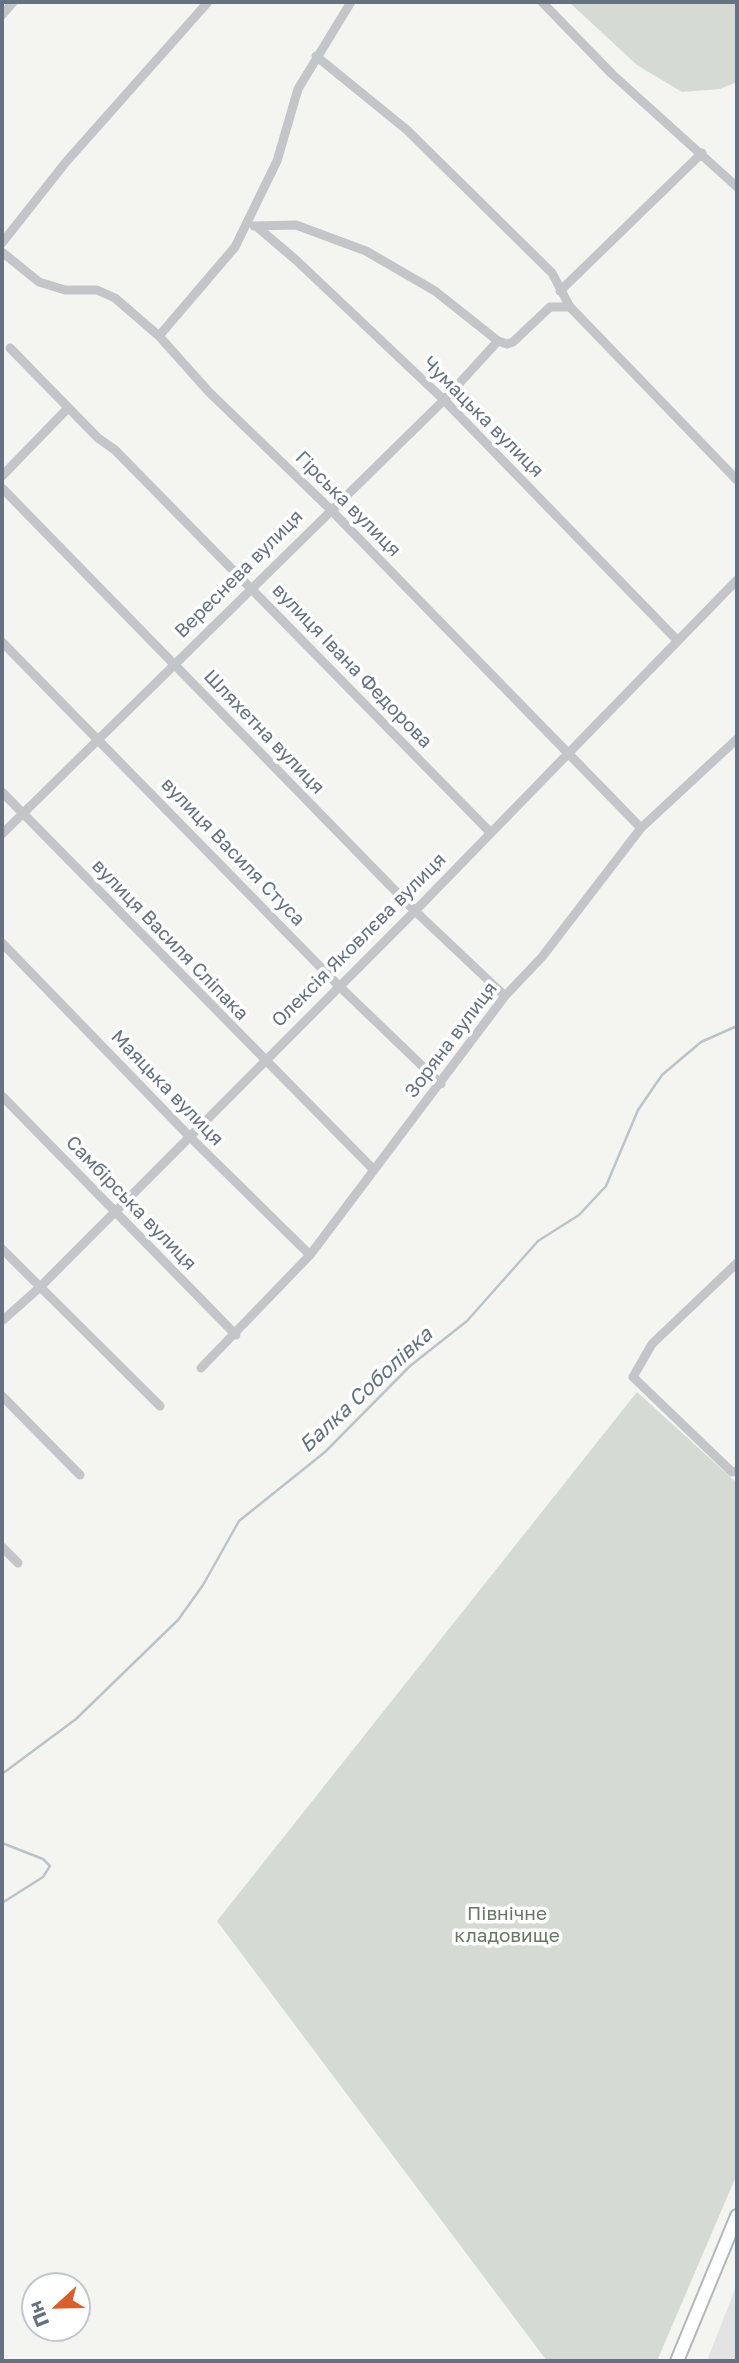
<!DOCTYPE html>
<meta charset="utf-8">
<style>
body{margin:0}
#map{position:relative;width:739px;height:2363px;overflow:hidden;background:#f4f4f1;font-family:"Golos Text",sans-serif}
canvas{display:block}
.frame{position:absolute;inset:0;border:4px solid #657281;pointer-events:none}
.north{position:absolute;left:21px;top:2272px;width:70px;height:70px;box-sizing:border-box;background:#fff;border:2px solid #c1c7cd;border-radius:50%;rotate:248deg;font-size:19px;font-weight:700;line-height:28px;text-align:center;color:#657281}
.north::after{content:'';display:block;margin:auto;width:24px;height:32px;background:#db5f2a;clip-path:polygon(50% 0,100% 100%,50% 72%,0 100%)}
</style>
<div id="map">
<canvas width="739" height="2363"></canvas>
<div class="frame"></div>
<div class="north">Пн</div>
</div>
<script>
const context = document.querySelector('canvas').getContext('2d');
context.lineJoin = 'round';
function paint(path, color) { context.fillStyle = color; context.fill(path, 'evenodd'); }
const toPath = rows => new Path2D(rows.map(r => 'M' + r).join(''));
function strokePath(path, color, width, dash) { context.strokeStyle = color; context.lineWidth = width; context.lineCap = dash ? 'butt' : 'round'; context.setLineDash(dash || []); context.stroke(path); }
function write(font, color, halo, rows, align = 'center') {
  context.font = font + ' "Golos Text",sans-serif'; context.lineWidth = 7; context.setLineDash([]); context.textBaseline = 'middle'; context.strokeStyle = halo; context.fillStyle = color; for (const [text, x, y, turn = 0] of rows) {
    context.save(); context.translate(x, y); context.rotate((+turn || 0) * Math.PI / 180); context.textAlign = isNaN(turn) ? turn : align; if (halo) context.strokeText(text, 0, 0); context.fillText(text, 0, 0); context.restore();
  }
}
const built = toPath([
 [737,2284,737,2361,707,2361]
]);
const green = toPath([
 [569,2,737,2,737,82,720,89,682,92,637,65],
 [637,1392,737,1483,737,2174,657,2361,547,2361,217,1921]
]);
const stream = toPath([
 [2,1774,76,1719,178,1620,203,1585,239,1521,325,1452,410,1366,467,1321,538,1241,579,1215,606,1186,638,1110,662,1075,701,1042,737,1026],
 [2,1843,43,1859,50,1866,43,1877,2,1903]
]);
const street = toPath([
 [542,2,612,74,737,187],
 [2,15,13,2],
 [316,56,407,130,552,273,570,307,737,480],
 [254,226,296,225,366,251,435,291,498,341],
 [256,226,296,260,444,400,677,640],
 [2,243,66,162,208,2],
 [2,252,39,282,65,290,97,290,115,298,159,336,209,392,330,509,641,828],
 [560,291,702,153],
 [159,336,235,247,277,161,298,89,351,2],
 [10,348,98,438,115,450,490,832],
 [2,476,68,408],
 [2,488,415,911,505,996],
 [2,642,339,986,441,1084],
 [2,792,374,1170],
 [2,834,444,400,498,341,507,344,513,342,550,307,570,307],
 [2,943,189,1136,310,1255],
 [2,1096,236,1335],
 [2,1249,160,1406],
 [737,1263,652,1344,633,1377,732,1472,737,1471],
 [2,1321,39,1288,415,911,737,580],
 [201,1368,310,1255,505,996,542,957,641,828,737,739],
 [2,1396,80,1475],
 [2,1547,18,1563]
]);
const secondary = toPath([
 [677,2361,737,2216]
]);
const streetNames = [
 ["Чумацька вулиця",483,417,45],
 ["Гірська вулиця",348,504,45],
 ["Вереснева вулиця",239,574,-45],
 ["вулиця Івана Федорова",352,666,46],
 ["Шляхетна вулиця",264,732,46],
 ["вулиця Василя Стуса",233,852,46],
 ["вулиця Василя Сліпака",170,940,46],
 ["Олексія Яковлєва вулиця",359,940,-45],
 ["Зоряна вулиця",451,1040,-53],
 ["Маяцька вулиця",167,1088,46],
 ["Самбірська вулиця",131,1203,46]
];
const parkNames = [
 ["Північне",507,1914],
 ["кладовище",507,1936]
];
const waterNames = [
 ["Балка Соболівка",366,1390,-43]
];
paint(built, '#e2e3e2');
paint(green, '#d5dbd2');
strokePath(stream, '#bbc4c9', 2.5);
strokePath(secondary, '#b3b7bb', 16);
strokePath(street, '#c3c5c9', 9);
strokePath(secondary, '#fff', 12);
write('19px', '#657281', '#fff', streetNames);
write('19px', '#667863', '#fff', parkNames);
write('italic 21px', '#60737e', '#fff', waterNames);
</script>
